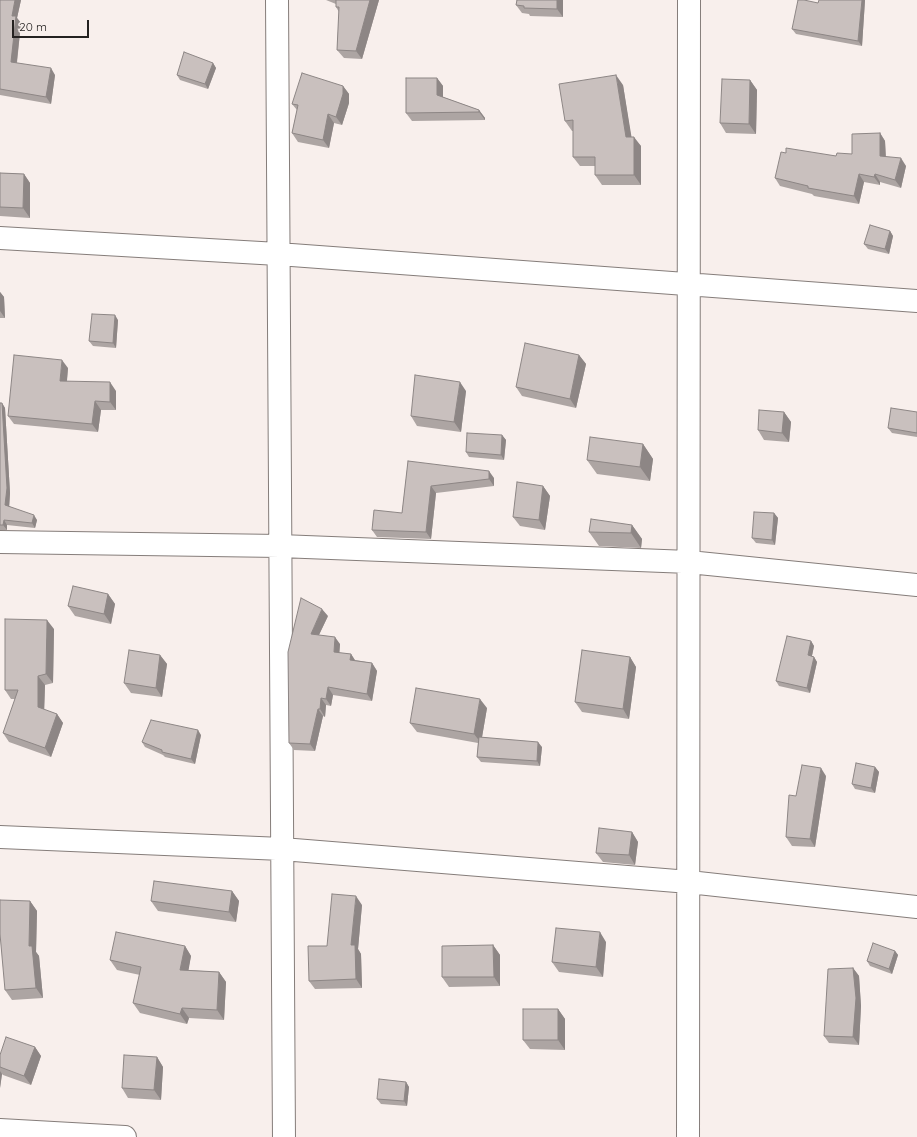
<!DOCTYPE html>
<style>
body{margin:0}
#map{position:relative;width:917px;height:1137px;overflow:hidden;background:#f8efec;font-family:Quicksand,sans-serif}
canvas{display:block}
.scale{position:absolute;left:12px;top:20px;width:77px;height:18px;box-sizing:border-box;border:2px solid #242120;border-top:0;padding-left:5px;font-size:12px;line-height:14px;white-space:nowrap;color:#242120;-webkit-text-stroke:3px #f8efec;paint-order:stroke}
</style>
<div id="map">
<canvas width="917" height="1137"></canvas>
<div class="scale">20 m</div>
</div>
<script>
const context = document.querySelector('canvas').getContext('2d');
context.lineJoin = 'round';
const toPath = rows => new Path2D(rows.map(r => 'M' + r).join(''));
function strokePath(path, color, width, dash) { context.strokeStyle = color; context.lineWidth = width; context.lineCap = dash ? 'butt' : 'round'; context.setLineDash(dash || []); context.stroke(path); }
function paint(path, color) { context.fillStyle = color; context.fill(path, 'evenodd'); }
const street = toPath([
 [277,0,284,1137],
 [0,238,278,254,917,301],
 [0,542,280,546,689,562,917,585],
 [0,837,282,849,689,882,917,907],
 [0,1130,125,1137],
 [688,1137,689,0]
]);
const wall = toPath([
 [0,0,21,0,17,18,21,23,17,63,55,75,51,104,0,95],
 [326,0,379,0,362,59,344,58,337,50,339,12,336,7,336,4],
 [517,0,563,0,563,17,530,16,529,14,522,13,516,5],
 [819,0,865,0,862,46,796,34,792,29,818,3],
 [213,63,216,68,208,89,180,80,177,75],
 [437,78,443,86,443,97,479,110,485,118,485,120,412,121,406,113],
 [750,80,757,90,756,134,726,133,720,123],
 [623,85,631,137,641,146,641,185,602,185,595,175,595,166,580,166,573,157,573,131,572,131,565,121],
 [343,86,349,94,349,103,342,125,334,123,329,148,298,142,292,133,297,110,292,104],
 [880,133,885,141,886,157,906,166,901,188,880,182,880,185,864,182,859,204,814,196,812,194,780,186,775,178,786,153,836,156,852,154],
 [0,173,24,174,30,183,30,218,0,216],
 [890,231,893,236,889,254,868,249,864,244],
 [0,292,4,297,5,318,0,318],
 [118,320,116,348,93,346,89,341],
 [579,355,586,364,576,408,522,396,516,387],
 [68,368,67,381,116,391,116,410,101,410,98,432,14,424,8,416],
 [466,391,461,432,417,426,411,416],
 [0,403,2,403,5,408,10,493,9,506,37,520,35,528,7,525,7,530,0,530],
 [784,412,791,422,789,442,764,440,758,430],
 [917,412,917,437,892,433,888,428],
 [502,435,506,440,504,460,469,457,466,452],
 [643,444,653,459,650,481,597,474,587,460],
 [408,461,494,478,494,486,436,493,431,539,377,537,372,530,402,513],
 [543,486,550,496,545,530,520,526,513,517],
 [774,513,778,518,775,545,756,543,752,538],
 [632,525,642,539,641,548,599,546,589,532],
 [108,594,115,604,111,624,75,616,68,606],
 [328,616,319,635,340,644,339,653,351,654,355,660,372,663,377,671,372,701,333,695,331,706,326,705,325,717,323,716,315,751,294,750,289,743,288,652],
 [54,629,53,683,45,685,44,710,57,714,63,723,51,757,9,742,3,733,15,699,11,699,5,690],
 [811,641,814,646,812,656,814,657,817,662,810,693,779,686,776,681],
 [160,655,167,664,162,697,131,693,124,683],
 [630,657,636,667,629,719,582,712,575,702],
 [487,708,482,737,542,747,540,766,481,762,477,757,478,743,417,732,410,723],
 [201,735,195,764,165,757,163,755,145,747,142,742],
 [875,767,879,772,875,793,855,789,852,784],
 [826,776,815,847,792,846,786,837,796,796],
 [632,832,638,842,635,865,603,862,596,853],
 [232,891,239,901,236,922,158,911,151,901],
 [30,901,37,911,36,952,39,956,43,998,12,1000,5,990],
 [362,905,358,949,361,954,362,988,315,989,309,981,327,946],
 [606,942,603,977,559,972,552,962],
 [493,945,500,955,500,986,449,987,442,977],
 [185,946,191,956,188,970,219,972,226,982,224,1020,189,1018,187,1024,140,1013,133,1003,140,975,117,970,110,960],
 [895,951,898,955,892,974,870,966,867,961],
 [853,968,859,976,861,1006,859,1045,829,1043,824,1036],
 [558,1009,565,1019,565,1050,530,1049,523,1040],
 [35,1047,41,1056,31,1085,3,1075,2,1074,0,1088,0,1055],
 [157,1057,163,1067,161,1100,128,1098,122,1088],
 [406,1082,409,1087,407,1106,381,1104,377,1099]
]);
const shadedWall = toPath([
 [15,0,21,0,17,18,21,23,16,69,11,62,12,16],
 [370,0,379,0,362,59,356,51],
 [557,0,563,0,563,17,557,9],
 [862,0,865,0,862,46,858,41],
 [213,63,216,68,208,89,205,84],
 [51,68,55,75,51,104,46,97],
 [616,75,623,85,633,146,626,137],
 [437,78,443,86,443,103,437,95],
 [750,80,757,90,756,134,749,124],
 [343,86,349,94,349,103,342,125,336,117],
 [479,110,485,118,485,120,479,112],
 [328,114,334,123,329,148,323,140],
 [880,133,885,141,886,164,880,156],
 [634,137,641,146,641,185,634,175],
 [901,158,906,166,901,188,895,180],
 [24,174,30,183,30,218,23,208],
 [859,174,864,182,859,204,854,196],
 [875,174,880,182,880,185,874,177],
 [890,231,893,236,889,254,885,249],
 [0,292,4,297,5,318,0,311],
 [115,315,118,320,116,348,113,343],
 [579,355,586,364,576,408,570,399],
 [62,360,68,368,66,390,60,381],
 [110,382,116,391,116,410,110,402],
 [460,382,466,391,461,432,454,422],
 [95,401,101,410,98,432,92,424],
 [2,403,5,408,10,493,9,510,5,505],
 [784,412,791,422,789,442,782,433],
 [502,435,506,440,504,460,501,455],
 [643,444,653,459,650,481,640,467],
 [489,471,494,478,494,486,489,479],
 [431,486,436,493,431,539,426,532],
 [543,486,550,496,545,530,539,520],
 [774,513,778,518,775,545,772,540],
 [34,515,37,520,35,528,32,523],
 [4,520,7,525,7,530,3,525],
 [632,525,642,539,641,548,631,533],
 [108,594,115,604,111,624,104,614],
 [322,609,328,616,316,641,311,634],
 [47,620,54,629,53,683,46,674],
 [335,637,340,644,339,659,334,652],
 [811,641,814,646,811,660,808,655],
 [351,654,356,662,350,660],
 [160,655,167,664,162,697,156,688],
 [630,657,636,667,629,719,623,709],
 [814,657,817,662,810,693,807,688],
 [372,663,377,671,372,701,367,694],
 [38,676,45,685,44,716,38,707],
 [328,687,333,695,331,706,326,699],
 [321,698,326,705,325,717,320,709],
 [480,699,487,708,481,743,474,734],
 [318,709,323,716,315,751,310,744],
 [57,714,63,723,51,757,45,748],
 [198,730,201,735,195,764,191,759],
 [538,742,542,747,540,766,537,761],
 [875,767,879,772,875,793,871,788],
 [821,768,826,776,815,847,810,839],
 [632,832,638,842,635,865,629,855],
 [232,891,239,901,236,922,229,912],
 [356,896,362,905,358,949,361,954,362,988,356,979,351,945],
 [30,901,37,911,36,952,39,956,43,998,36,988,29,946],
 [600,932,606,942,603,977,596,967],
 [493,945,500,955,500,986,494,977],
 [185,946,191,956,187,979,180,970],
 [895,951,898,955,892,974,889,969],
 [853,968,859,976,861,1006,859,1045,853,1037],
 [219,972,226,982,224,1020,217,1010],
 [182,1008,189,1018,187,1024,180,1014],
 [558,1009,565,1019,565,1050,558,1040],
 [35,1047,41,1056,31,1085,24,1076],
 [157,1057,163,1067,161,1100,154,1090],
 [0,1071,2,1074,0,1088],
 [406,1082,409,1087,407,1106,404,1101]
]);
const building = toPath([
 [0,0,15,0,12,16,16,16,11,62,51,68,46,97,0,89,0,0],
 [336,0,370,0,356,51,337,50,339,7,336,7,336,0],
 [517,0,557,0,557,9,524,8,524,6,516,5,517,0],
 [798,0,804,0,818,3,819,0,862,0,858,41,792,29,798,0],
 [184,52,213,63,205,84,177,75,184,52],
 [302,73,343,86,343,94,336,117,328,114,323,140,292,133,298,105,292,104,302,73],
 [616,75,626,137,634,137,634,175,595,175,595,157,573,157,573,120,565,121,559,84,616,75],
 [406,78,437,78,437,95,479,110,479,112,406,113,406,78],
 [722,79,750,80,749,124,720,123,722,79],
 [880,133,880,156,901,158,895,180,875,174,874,177,859,174,854,196,808,188,808,186,775,178,781,152,786,153,786,148,836,156,837,153,852,154,852,134,880,133],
 [0,173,24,174,23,208,0,207,0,173],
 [870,225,890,231,885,249,864,244,870,225],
 [92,314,115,315,113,343,89,341,92,314],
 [525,343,579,355,570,399,516,387,525,343],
 [14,355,62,360,60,381,110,382,110,402,95,401,92,424,8,416,14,355],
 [415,375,460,382,454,422,411,416,415,375],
 [0,403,2,403,7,488,5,505,34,515,32,523,4,520,3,525,0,525,0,403],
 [891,408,917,412,917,433,888,428,891,408],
 [759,410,784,412,782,433,758,430,759,410],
 [467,433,502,435,501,455,466,452,467,433],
 [590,437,643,444,640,467,587,460,590,437],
 [408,461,489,471,489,479,431,486,426,532,372,530,374,510,402,513,408,461],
 [517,482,543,486,539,520,513,517,517,482],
 [754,512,774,513,772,540,752,538,754,512],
 [591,519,632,525,631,533,589,532,591,519],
 [73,586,108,594,104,614,68,606,73,586],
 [301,598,322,609,311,634,335,637,334,652,351,654,350,660,372,663,367,694,328,687,326,699,321,698,320,709,318,709,310,744,289,743,288,652,301,598],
 [5,619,47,620,46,674,38,676,38,707,57,714,45,748,3,733,18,690,5,690,5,619],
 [787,636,811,641,808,655,814,657,807,688,776,681,787,636],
 [129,650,160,655,156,688,124,683,129,650],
 [582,650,630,657,623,709,575,702,582,650],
 [416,688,480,699,474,734,410,723,416,688],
 [151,720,198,730,191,759,162,752,162,750,142,742,151,720],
 [479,737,538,742,537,761,477,757,479,737],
 [856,763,875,767,871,788,852,784,856,763],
 [802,765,821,768,810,839,786,837,789,795,796,796,802,765],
 [599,828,632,832,629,855,596,853,599,828],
 [154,881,232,891,229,912,151,901,154,881],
 [332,894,356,896,351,945,355,945,356,979,309,981,308,946,327,946,332,894],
 [0,900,30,901,29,946,32,946,36,988,5,990,0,934,0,900],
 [556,928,600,932,596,967,552,962,556,928],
 [116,932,185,946,180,970,219,972,217,1010,182,1008,180,1014,133,1003,141,967,110,960,116,932],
 [873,943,895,951,889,969,867,961,873,943],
 [493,945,494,977,442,977,442,946,493,945],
 [853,968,856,998,853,1037,824,1036,828,969,853,968],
 [523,1009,558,1009,558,1040,523,1040,523,1009],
 [6,1037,35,1047,24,1076,0,1067,0,1055,6,1037],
 [124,1055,157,1057,154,1090,122,1088,124,1055],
 [379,1079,406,1082,404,1101,377,1099,379,1079]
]);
strokePath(street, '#857d7a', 24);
strokePath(street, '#fff', 22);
paint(wall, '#ada5a3');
paint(shadedWall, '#8d8685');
paint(building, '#c9c0be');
strokePath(building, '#8d8685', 1);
</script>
